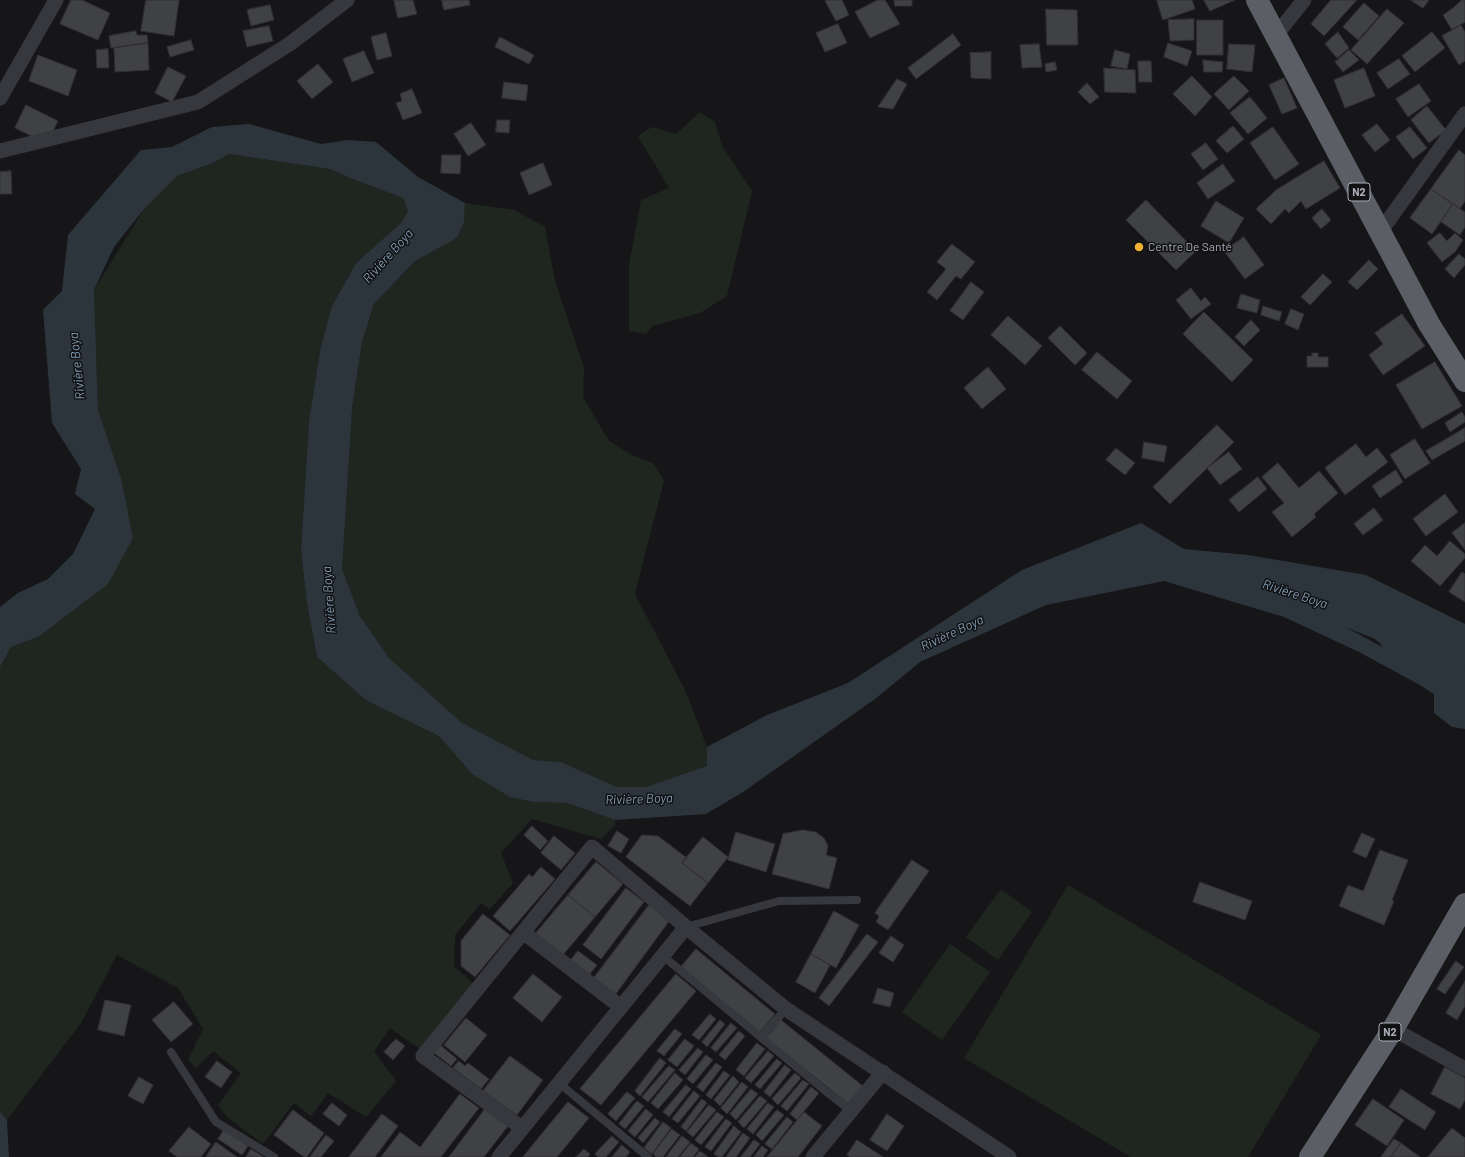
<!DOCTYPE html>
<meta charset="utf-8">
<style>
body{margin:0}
canvas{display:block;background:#161618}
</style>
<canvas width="1465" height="1157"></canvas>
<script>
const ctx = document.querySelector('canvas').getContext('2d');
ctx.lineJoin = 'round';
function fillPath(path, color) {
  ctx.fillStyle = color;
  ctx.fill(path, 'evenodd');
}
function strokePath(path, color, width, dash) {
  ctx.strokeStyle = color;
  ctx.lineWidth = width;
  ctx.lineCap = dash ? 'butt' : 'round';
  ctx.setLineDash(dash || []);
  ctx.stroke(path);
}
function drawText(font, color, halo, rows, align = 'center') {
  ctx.font = font + ' Barlow,sans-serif';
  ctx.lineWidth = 3;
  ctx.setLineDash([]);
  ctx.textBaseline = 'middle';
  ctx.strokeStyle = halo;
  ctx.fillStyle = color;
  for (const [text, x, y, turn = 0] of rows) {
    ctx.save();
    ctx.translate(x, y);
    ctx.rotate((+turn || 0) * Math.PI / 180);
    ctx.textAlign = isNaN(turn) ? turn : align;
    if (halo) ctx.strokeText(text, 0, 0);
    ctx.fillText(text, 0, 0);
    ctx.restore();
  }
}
const green = new Path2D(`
 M700 112 715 122 722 146 752 191 727 296 700 313 652 326 646 334 629 331V264L641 200 669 188 638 136 652 127 676 134Z
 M229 154 330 169 350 178 403 198 408 211 402 222 356 263 331 308 320 351 309 421 301 551 307 603 317 657 367 701 439 736 472 774 534 802 567 803 615 820V825L601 839 532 819 501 853 513 883 490 909 481 903 455 935 454 966 474 984 420 1049 390 1028 374 1051 396 1081 366 1117 328 1093 311 1116 294 1103 263 1144 227 1117 218 1105 241 1073 213 1051 196 1068 188 1059 203 1029 178 988 117 955 81 1023 7 1120 0 1112V667L11 647 38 637 121 478 98 410 94 290 144 209 177 176 213 163Z
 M465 203 514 210 545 227 555 281 584 368 583 397 609 441 632 455 653 463 664 480 635 594 685 690 707 747 708 766 646 787H617L561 762 533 760 462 724 389 658 360 616 342 570 352 409 362 342 374 304 415 261 457 238 464 222Z
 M1068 885 1321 1035 1248 1157H1131L964 1058Z
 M1001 889 1032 912 998 960 966 937Z
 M950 944 990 972 942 1040 902 1012Z`);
const water = new Path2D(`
 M249 124 321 144 348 140 376 142 418 177 465 203 464 222 457 238 415 261 374 304 362 342 352 409 342 569 360 616 389 658 462 723 533 760 561 762 617 787H646L707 766V747L767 715 848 683 1022 570 1141 523 1184 549 1248 555 1366 575 1465 624V729L1452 727 1434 713V694L1418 684 1359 652 1284 617 1164 581 1046 605 920 662 875 699 743 792 706 814 615 820 567 803 534 802 510 797 472 774 439 736 367 701 317 657 307 603 301 551 309 421 320 351 331 308 356 263 402 222 408 211 403 198 350 178 330 169 229 154 213 163 177 176 144 209 114 247 94 290 98 410 121 478 133 538 108 584 38 637 11 647 0 667V607L18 593 48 579 73 554 95 509 75 494 81 469 52 423 43 310 62 291 68 235 141 150 172 147 212 127ZM1296 592 1354 602 1366 614 1382 647 1296 600 1293 595Z
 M0 1112 7 1120 9 1157H0Z`);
const river = new Path2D(`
 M1257 581 1278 585 1381 625 1465 686`);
const building = new Path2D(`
 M71 0H82L110 13 98 40 60 24Z
 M146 0H179L174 36 141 31Z
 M394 0H413L417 14 398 18Z
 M442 0H469L470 5 444 10Z
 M827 0H842L849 15 836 21 825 1Z
 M878 0H885L900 24 870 38 855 12Z
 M894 0H912V6H895Z
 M1157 0H1192L1195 9 1163 20Z
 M1204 0H1235L1210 11Z
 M1331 0H1357L1324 36 1311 24Z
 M1411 0H1429L1423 8Z
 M1462 0H1465V22L1452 30 1443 15 1453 8Z
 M1364 3 1379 16 1358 40 1343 27Z
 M270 5 274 20 251 26 247 10Z
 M1046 9 1077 10 1078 45H1047Z
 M1387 9 1404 23 1367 64 1351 50Z
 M1194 19V40L1170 41 1168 20Z
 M1197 20H1223V55H1197Z
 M838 24 847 43 825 52 816 33Z
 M1461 25 1465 32V61L1459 65 1442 36Z
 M269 26 273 41 247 47 243 31Z
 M136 31 137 35H147L148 43 111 48 109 36Z
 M1338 32 1349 48 1337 58 1325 44Z
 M1432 32 1445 48 1415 72 1402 56Z
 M386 33 392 56 377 60 371 37Z
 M953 34 961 45 916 79 908 68Z
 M500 37 534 55 529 64 495 47Z
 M191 40 194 50 170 57 167 47Z
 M148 43 149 70 115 72 114 48Z
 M1168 43 1192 51 1187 66 1164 57Z
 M1039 44 1042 67 1022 68 1020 45Z
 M1229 44 1255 45 1252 72 1227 69Z
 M108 49 109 68H97L96 50Z
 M1115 50 1130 54 1127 69 1111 66Z
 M1349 50 1359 60 1343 72 1335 62Z
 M364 51 374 73 352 82 343 59Z
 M991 52V79L971 78 970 53Z
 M38 55 77 70 68 96 29 81Z
 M1399 59 1410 74 1388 89 1377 73Z
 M1203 60 1223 62 1222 72H1204Z
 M1138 61H1151L1152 82H1139Z
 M1055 62 1057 70 1046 72 1045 64Z
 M318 64 333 82 312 99 297 81Z
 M168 67 186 76 172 102 155 93Z
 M1104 68 1135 70 1136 93 1105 92Z
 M1364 68 1375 96 1345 108 1334 80Z
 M1192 76 1212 97 1195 116 1173 94Z
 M1234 76 1249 91 1229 110 1214 94Z
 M1284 78 1297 108 1282 114 1269 85Z
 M897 79 907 84 893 109 878 107Z
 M504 82 528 85 526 101 502 98Z
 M1087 83 1099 97 1090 104 1078 92Z
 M1419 84 1431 101 1408 117 1396 99Z
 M412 89 422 113 403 120 396 103 402 101 400 94Z
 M1250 97 1267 118 1248 134 1230 113Z
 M26 105 58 121 47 144 15 128Z
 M1427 106 1446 130 1429 143 1411 120Z
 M497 120H510L509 133 496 132Z
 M471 123 486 145 468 156 454 134Z
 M1377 124 1390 140 1375 152 1362 135Z
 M1233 126 1244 139 1227 153 1216 141Z
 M1273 127 1299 164 1275 180 1250 143Z
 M1410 127 1427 148 1413 159 1396 137Z
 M1206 143 1218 159 1203 170 1191 154Z
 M1459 150 1465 155V201L1460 209 1431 189Z
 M442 155H461L460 174 441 173Z
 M1324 161 1340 188 1306 209 1301 201 1289 213 1285 209 1271 224 1256 209 1276 190Z
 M543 163 552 185 529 195 520 173Z
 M1223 164 1235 181 1208 199 1197 183Z
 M11 171 12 194H0V172Z
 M1431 189 1453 204 1432 234 1410 218Z
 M1146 200 1196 251 1176 270 1126 220Z
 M1216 201 1244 218 1229 243 1201 226Z
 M1453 204 1465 212V227L1460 235 1441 222Z
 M1322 209 1331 220 1321 229 1312 218Z
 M1440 233 1447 241 1455 233 1463 240 1455 252 1442 262 1427 243Z
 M1244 237 1264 265 1245 279 1224 251Z
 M952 244 975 262 961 279 956 276 937 300 927 292 946 269 937 262Z
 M1459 254 1465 259V265L1454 278 1445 269Z
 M1369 260 1378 269 1357 290 1348 282Z
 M1323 274 1332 282 1310 305 1301 297Z
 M971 282 984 292 963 320 950 311Z
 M1191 288 1201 301 1205 297 1211 304 1191 319 1176 300Z
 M1241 294 1260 300 1257 313 1237 308Z
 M1263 306 1282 312 1279 321 1261 315Z
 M1291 309 1304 314 1298 330 1285 324Z
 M1204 312 1253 360 1232 382 1183 334Z
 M1402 314 1425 346 1383 375 1369 355 1383 344 1375 333Z
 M1008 316 1042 346 1025 365 991 335Z
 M1251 320 1260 330 1244 346 1235 337Z
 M1060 326 1087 353 1075 365 1048 338Z
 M1097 352 1132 381 1117 399 1082 370Z
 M1312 353H1318V357H1328V367H1307V356H1312Z
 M1435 362 1462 406 1422 429 1396 385Z
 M988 367 1006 389 982 409 964 388Z
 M1462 412 1465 417V422L1450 432 1445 423Z
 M1217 425 1234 442 1170 504 1153 487Z
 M1465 428V441L1432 460 1426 451Z
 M1415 439 1430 463 1405 479 1390 455Z
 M1144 442 1167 446 1164 462 1142 458Z
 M1356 444 1366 457 1377 448 1388 462 1345 495 1325 468Z
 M1116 448 1135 463 1125 475 1106 460Z
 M1229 452 1242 469 1220 485 1207 468Z
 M1278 463 1299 488 1319 471 1338 493 1314 514 1316 517 1292 537 1272 512 1284 503 1262 477Z
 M1396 470 1403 482 1380 498 1372 486Z
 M1258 477 1267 489 1239 512 1229 500Z
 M1445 494 1458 512 1426 536 1413 519Z
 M1374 508 1383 520 1363 535 1354 524Z
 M1465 523V550L1452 533Z
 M1450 541 1465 554V558L1440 586 1411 561 1425 545 1437 556Z
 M1462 572 1465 574V602L1449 592Z
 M532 826 548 841 540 850 524 835Z
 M803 830 816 832 824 838 828 846 826 855 837 858 829 889 772 874 783 834Z
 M617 831 629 839 621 853 608 846Z
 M736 832 775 844 766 872 728 860Z
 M1362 833 1375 839 1366 858 1353 852Z
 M642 835 658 836 687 858 682 863 708 883 690 906 626 857Z
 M554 836 575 853 561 870 541 853Z
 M703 837 728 857 708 883 682 863Z
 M1380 850 1408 860 1392 900 1394 901 1384 925 1339 906 1348 885 1363 891Z
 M912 860 929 871 888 930 876 922 879 916 875 913Z
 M596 862 623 884 595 917 568 895Z
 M541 867 555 879 510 931 493 916 529 874 532 877Z
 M1200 882 1252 901 1245 920 1193 902Z
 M626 888 644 902 601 959 583 945Z
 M568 895 595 917 562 956 536 933Z
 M649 905 670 920 615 995 593 979Z
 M834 911 859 925 836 968 811 954Z
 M483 914 510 935 475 977 461 966V941Z
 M867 934 878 942 829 1006 819 998Z
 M891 936 904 945 893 962 879 953Z
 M696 949 775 1014 760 1032 681 967Z
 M578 951 597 965 589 975 570 961Z
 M811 954 830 965 815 993 796 982Z
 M1456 961 1464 967 1445 994 1437 989Z
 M533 974 562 997 542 1022 513 998Z
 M676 974 696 991 601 1105 580 1089Z
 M1465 981V1006L1457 1020 1446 1013Z
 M878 988 894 993 890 1007 873 1003Z
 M105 1000 131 1005 124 1036 98 1030Z
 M174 1002 193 1024 171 1042 152 1020Z
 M710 1014 716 1019 699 1040 692 1035Z
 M466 1018 487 1035 465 1062 444 1045Z
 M720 1020 725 1024 707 1047 702 1042Z
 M781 1020 864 1087 850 1105 766 1038Z
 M731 1023 737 1028 716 1052 711 1048Z
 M675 1029 682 1034 664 1056 657 1051Z
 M739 1031 745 1036 725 1060 719 1055Z
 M396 1039 405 1046 393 1060 384 1052Z
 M685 1039 694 1046 677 1067 668 1060Z
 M757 1043 765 1049 744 1076 736 1070Z
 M439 1044 457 1059 451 1066 433 1052Z
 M698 1048 703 1052 685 1075 679 1070Z
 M768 1051 774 1056 751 1083 745 1078Z
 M706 1055 713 1060 693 1084 687 1079Z
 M510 1056 543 1080 517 1115 483 1091Z
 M660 1058 666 1063 640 1096 635 1091Z
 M777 1059 782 1063 760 1089 755 1085Z
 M217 1061 232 1072 221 1088 205 1077Z
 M459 1061 465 1066 468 1063 489 1079 481 1089 453 1068Z
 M716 1063 722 1067 703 1092 697 1087Z
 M785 1065 791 1070 770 1097 764 1092Z
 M669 1066 675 1070 648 1102 642 1097Z
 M1445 1067 1465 1078V1100L1460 1109 1431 1094Z
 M724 1071 730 1075 711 1099 706 1095Z
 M675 1073 683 1080 658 1109 651 1103Z
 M795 1073 801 1078 778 1105 772 1099Z
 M733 1076 739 1082 720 1106 714 1100Z
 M139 1077 153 1085 143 1104 128 1096Z
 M803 1080 809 1084 787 1111 781 1106Z
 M742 1082 748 1087 727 1114 721 1108Z
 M686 1085 691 1089 669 1117 663 1112Z
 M811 1087 819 1093 797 1120 790 1114Z
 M751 1089 758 1094 736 1120 730 1114Z
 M1401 1089 1436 1112 1425 1130 1389 1107Z
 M694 1091 700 1096 678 1123 672 1119Z
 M627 1092 635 1098 616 1121 608 1114Z
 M460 1094 479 1108 441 1157H381L400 1132 420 1147Z
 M760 1096 767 1101 744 1128 738 1122Z
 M702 1099 707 1103 686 1131 681 1127Z
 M1373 1099 1404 1120 1387 1146 1355 1125Z
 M637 1101 644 1106 625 1129 619 1124Z
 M568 1102 589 1118 557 1157H523Z
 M332 1103 347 1115 339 1126 323 1114Z
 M768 1103 774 1107 753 1134 747 1129Z
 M709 1105 716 1110 693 1137 687 1132Z
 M485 1109 508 1126 484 1157H449Z
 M646 1109 653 1115 635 1137 628 1131Z
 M293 1110 324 1133 307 1157H304L274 1135Z
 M777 1110 784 1115 762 1141 756 1135Z
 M717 1112 724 1117 701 1145 695 1140Z
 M804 1112 822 1126 798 1157H767Z
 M382 1114 398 1126 375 1157H349Z
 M887 1114 904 1126 887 1151 870 1140Z
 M787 1117 793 1122 772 1149 765 1144Z
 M655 1118 660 1122 643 1143 638 1138Z
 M726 1119 732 1123 711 1151 705 1147Z
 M663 1122 671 1128 652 1154 644 1148Z
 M734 1126 741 1132 722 1157H718L714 1154Z
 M189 1127 211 1144 201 1157H177L169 1151Z
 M1452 1128 1465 1138V1157H1428Z
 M672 1129 680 1135 663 1157H656L653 1154Z
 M224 1130 248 1146 242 1155 218 1139Z
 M743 1133 750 1138 736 1157H726Z
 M326 1135 334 1141 321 1157H310Z
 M612 1136 619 1142 606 1157H598L595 1154Z
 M682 1136 690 1142 678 1157H666Z
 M1394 1139 1401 1143 1391 1157H1381Z
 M754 1140 760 1144 750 1157H741Z
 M857 1140 883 1157H850L847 1155Z
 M216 1142 237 1157H206Z
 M691 1143 699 1149 693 1157H680Z
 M1401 1143 1420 1157H1391Z
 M622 1145 630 1152 626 1157H612Z
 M762 1146 768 1150 763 1157H754Z
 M251 1149 264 1157H246Z
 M584 1149 590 1154 588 1157H576Z
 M700 1151 708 1157H695Z`);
const service = new Path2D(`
 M686 927 779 901 857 900
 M663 956 823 1089 851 1111
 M761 1037 786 1009
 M171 1052 216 1122 274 1157
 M559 1083 648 1157`);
const minor = new Path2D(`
 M1276 35 1304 0
 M0 98 56 0
 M0 151 198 102 291 43 347 0
 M1380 232 1465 114
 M523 932 621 1007
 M1393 1029 1465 1069
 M522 1128 423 1056 592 847 686 927 786 1009 1009 1157
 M499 1157 686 927
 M813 1157 883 1072`);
const trunk = new Path2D(`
 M1257 0 1429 324 1465 381
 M1310 1157 1393 1029 1465 904`);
const markers = [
 [1139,247,5,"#f2b134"]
];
const shields = [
 [1359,192,22],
 [1390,1032,22]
];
const shieldNames = [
 ["N2",1359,192],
 ["N2",1390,1032]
];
const poiNames = [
 ["Centre De Santé",1148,247]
];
const waterNames = [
 ["Rivière Boya",388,256,-48],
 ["Rivière Boya",77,366,-96],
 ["Rivière Boya",1295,594,18],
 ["Rivière Boya",329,600,-94],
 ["Rivière Boya",952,633,-25],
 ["Rivière Boya",639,799,-2]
];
fillPath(green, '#1e261f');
fillPath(water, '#2c353c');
strokePath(river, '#2c353c', 30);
fillPath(building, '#404145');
strokePath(building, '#303034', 1);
strokePath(service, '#37383d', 8);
strokePath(minor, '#37383d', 15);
strokePath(trunk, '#5b5e65', 22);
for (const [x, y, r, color] of markers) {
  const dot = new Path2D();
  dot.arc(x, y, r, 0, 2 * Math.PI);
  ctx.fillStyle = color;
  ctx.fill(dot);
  strokePath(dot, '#111113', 1.5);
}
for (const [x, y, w] of shields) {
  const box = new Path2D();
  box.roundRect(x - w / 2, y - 9, w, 18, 3);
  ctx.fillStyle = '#111113';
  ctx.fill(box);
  strokePath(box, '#a8adb8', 1);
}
drawText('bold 11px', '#a8adb8', null, shieldNames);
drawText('12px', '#a8adb8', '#111113', poiNames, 'left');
drawText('italic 13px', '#7f9bb3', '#111113', waterNames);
</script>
